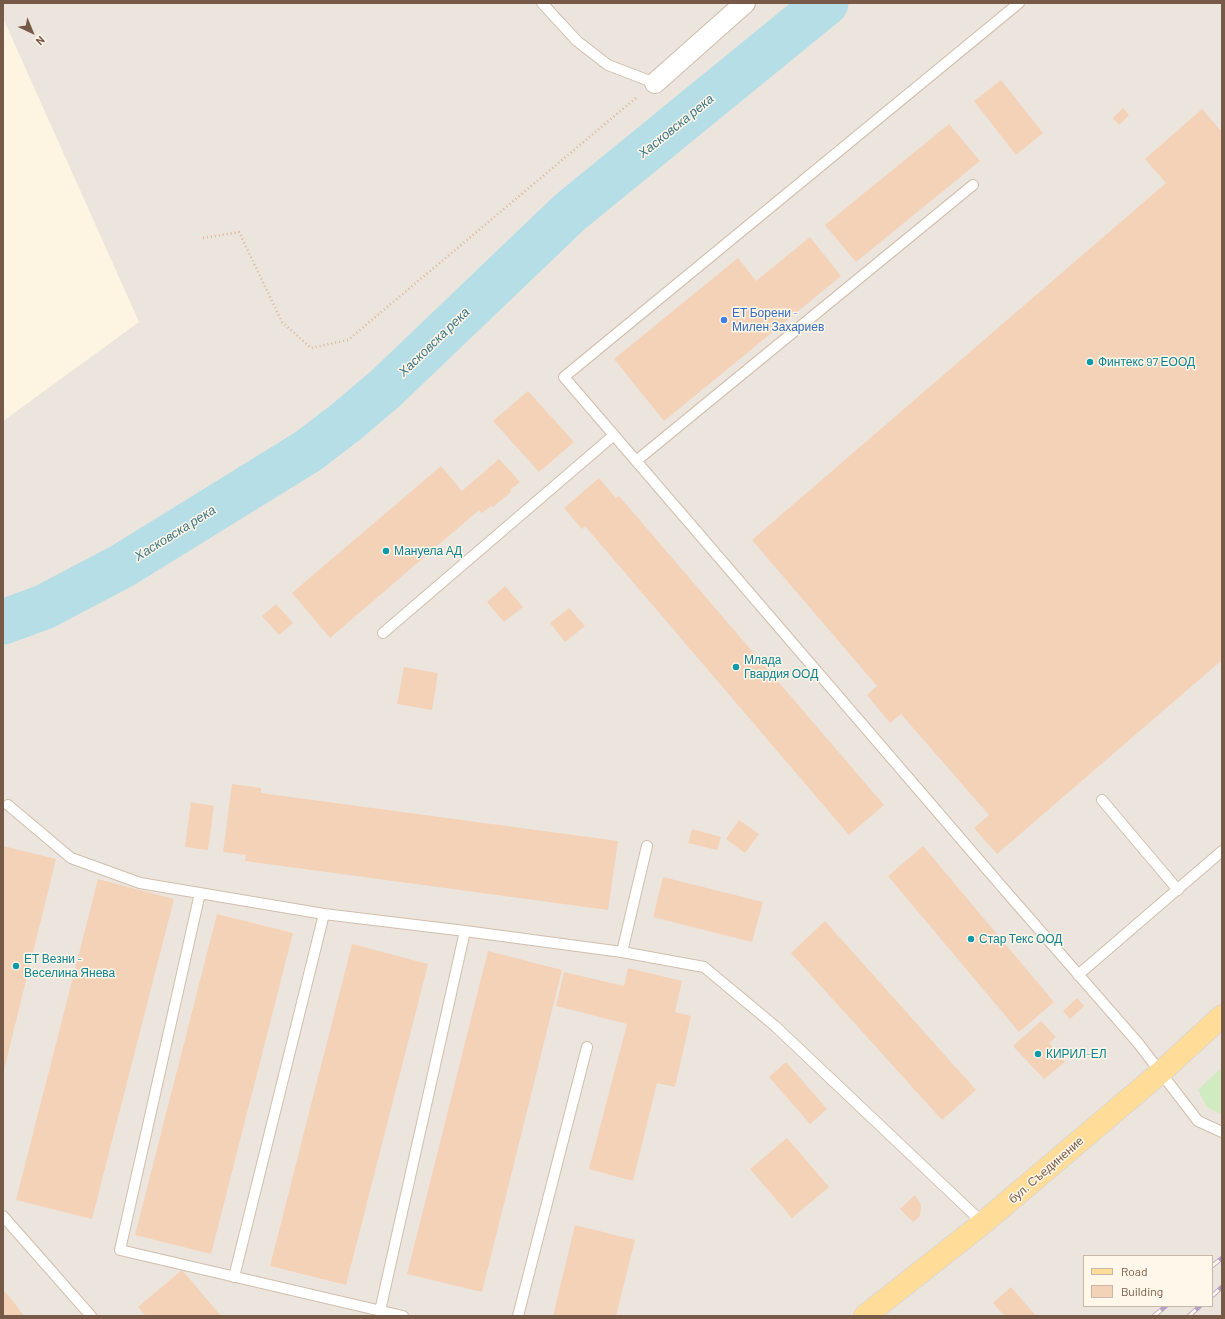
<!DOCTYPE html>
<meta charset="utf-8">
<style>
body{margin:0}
#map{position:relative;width:1225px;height:1319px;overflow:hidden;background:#fdf4e2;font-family:Barlow,sans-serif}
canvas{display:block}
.frame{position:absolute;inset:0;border:4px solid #765a47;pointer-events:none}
.legend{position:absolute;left:1083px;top:1255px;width:130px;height:52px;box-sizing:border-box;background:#fff7e9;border:1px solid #c8b8a8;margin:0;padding:5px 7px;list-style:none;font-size:12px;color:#765a47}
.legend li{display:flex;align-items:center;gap:8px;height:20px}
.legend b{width:20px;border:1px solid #c8b8a8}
.north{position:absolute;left:12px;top:12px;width:40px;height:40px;-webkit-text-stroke:3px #fff7e9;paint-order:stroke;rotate:136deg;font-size:11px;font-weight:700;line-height:16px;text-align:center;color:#765a47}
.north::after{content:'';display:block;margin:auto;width:14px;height:18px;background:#765a47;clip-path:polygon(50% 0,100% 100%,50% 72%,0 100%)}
</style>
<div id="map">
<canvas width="1225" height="1319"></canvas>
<div class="frame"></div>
<ul class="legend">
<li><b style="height:5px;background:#ffdc97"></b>Road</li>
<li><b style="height:11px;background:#f4d2b8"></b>Building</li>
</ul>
<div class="north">N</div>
</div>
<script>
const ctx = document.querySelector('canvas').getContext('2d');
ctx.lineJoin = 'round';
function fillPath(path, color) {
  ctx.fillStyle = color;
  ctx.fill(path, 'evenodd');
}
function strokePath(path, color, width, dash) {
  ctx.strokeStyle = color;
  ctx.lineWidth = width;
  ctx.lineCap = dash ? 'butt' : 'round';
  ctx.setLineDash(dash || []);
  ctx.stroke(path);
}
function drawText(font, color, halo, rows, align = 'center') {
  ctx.font = font + ' Barlow,sans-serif';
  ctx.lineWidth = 3;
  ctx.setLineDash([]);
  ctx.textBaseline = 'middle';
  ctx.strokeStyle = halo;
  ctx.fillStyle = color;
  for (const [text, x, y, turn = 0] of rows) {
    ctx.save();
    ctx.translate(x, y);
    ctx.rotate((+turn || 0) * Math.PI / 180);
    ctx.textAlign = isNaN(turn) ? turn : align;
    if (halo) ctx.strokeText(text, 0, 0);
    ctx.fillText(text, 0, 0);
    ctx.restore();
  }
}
const industrial = new Path2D(`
 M3 3H1222V1316H3V421L139 322 3 18ZM1084 1256H1212V1306H1084Z`);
const green = new Path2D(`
 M1222 1067V1115L1207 1107 1198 1090Z`);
const river = new Path2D(`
 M3 622 44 607 122 566 308 451 346 422 386 388 570 212 826 3`);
const building = new Path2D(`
 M1001 80 1043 133 1016 155 974 101Z
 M1123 108 1129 115 1119 125 1113 118Z
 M1202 109 1222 132V660L997 854 974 828 989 815 901 714 890 723 867 695 877 686 752 540 1166 183 1145 159Z
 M949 124 980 161 856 262 825 225Z
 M810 237 841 276 664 421 614 359 738 258 756 281Z
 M528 391 574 442 539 472 493 421Z
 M499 459 520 482 510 490 511 492 493 507 491 506 482 513 479 510 330 638 292 593 441 466 462 491Z
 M599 478 616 498 619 496 884 805 849 835 585 526 582 529 564 508Z
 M505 586 523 607 504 622 487 602Z
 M276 604 293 623 279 635 262 616Z
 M569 608 585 626 565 642 550 623Z
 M404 667 438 673 432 710 397 704Z
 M232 784 261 788V793L618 841 608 910 245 861 246 855 223 852Z
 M191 802 214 806 208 850 185 847Z
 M739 820 759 834 745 853 726 839Z
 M692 829 721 837 717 850 688 843Z
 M3 846 56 859 4 1070H3Z
 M923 846 1054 1002 1019 1032 888 876Z
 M663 877 763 902 752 942 653 917Z
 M98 879 174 899 92 1219 16 1200Z
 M217 914 293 933 211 1254 135 1235Z
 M825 921 976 1090 942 1120 791 953Z
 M352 944 428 964 346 1285 270 1266Z
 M488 951 562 970 482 1292 407 1274Z
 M628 968 682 981 675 1012 691 1016 675 1087 657 1083 633 1181 589 1169 627 1024 556 1006 564 972 624 986Z
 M1077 998 1084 1006 1070 1019 1063 1011Z
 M1041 1021 1056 1037 1049 1043 1065 1062 1044 1079 1013 1046Z
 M786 1062 827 1109 810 1124 769 1077Z
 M787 1138 829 1187 792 1218 750 1169Z
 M915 1195 921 1205 920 1216 913 1222 900 1209Z
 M575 1225 635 1240 616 1316H553Z
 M182 1270 221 1316H146L138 1307Z
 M1011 1287 1036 1316H1005L993 1303Z
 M3 1290 12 1300 24 1316H3Z`);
const path = new Path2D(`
 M203 238 239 232 282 322 311 348 348 340 637 97`);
const lane = new Path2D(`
 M542 3 577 41 608 65 655 83
 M1019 3 564 377 1003 888 1138 1043 1198 1121 1222 1132
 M636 461 973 185
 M383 633 614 435
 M1102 800 1178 890
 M8 805 71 858 140 883 324 914 465 931 622 952 704 967 775 1026 983 1223
 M200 893 120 1250 403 1316
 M622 952 647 846
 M1078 975 1222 851
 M3 1216 91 1316
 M234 1277 324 914
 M380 1311 465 931
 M518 1316 587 1047`);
const street = new Path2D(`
 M655 83 745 3`);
const primary = new Path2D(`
 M865 1316 983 1223 1161 1072 1222 1016`);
const rail = new Path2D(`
 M1212 1266 1222 1258
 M1212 1296 1222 1287
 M1154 1316 1166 1306
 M1189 1316 1200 1306`);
const markers = [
 [724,320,4,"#3f7fe0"],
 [1090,362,4,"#0f9aa8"],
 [386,551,4,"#0f9aa8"],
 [736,667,4,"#0f9aa8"],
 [971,939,4,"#0f9aa8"],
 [16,966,4,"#0f9aa8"],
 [1038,1054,4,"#0f9aa8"]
];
const shopNames = [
 ["ЕТ Борени -",732,313],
 ["Милен Захариев",732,327]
];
const cultureNames = [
 ["Финтекс 97 ЕООД",1098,362],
 ["Мануела АД",394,551],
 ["Млада",744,660],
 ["Гвардия ООД",744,674],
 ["Стар Текс ООД",979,939],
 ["ЕТ Везни -",24,959],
 ["Веселина Янева",24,973],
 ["КИРИЛ-ЕЛ",1046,1054]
];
const streetNames = [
 ["бул. Съединение",1046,1170,-41]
];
const waterNames = [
 ["Хасковска река",676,126,-39],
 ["Хасковска река",434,342,-44],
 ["Хасковска река",175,533,-32]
];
fillPath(industrial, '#ece5dd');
fillPath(green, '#d0ebc0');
strokePath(river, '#b6dee7', 45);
fillPath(building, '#f4d2b8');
strokePath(lane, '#d1beab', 12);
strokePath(street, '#d1beab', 22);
strokePath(primary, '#ded7d3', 24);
strokePath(path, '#d9b69b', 2.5, [1, 3]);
strokePath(lane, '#fff', 10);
strokePath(street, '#fff', 20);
strokePath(primary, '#ffdc97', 22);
strokePath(rail, '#b6a0c7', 4.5);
strokePath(rail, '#fff7e9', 3, [9]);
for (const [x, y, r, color] of markers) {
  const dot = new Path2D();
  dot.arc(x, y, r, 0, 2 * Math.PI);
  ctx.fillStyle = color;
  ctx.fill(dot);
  strokePath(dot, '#fff7e9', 1.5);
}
drawText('12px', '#366cbe', '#fff7e9', shopNames, 'left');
drawText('12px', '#0d838f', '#fff7e9', cultureNames, 'left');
drawText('12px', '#765a47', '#fff7e9', streetNames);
drawText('italic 13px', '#3d7583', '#fff7e9', waterNames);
</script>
